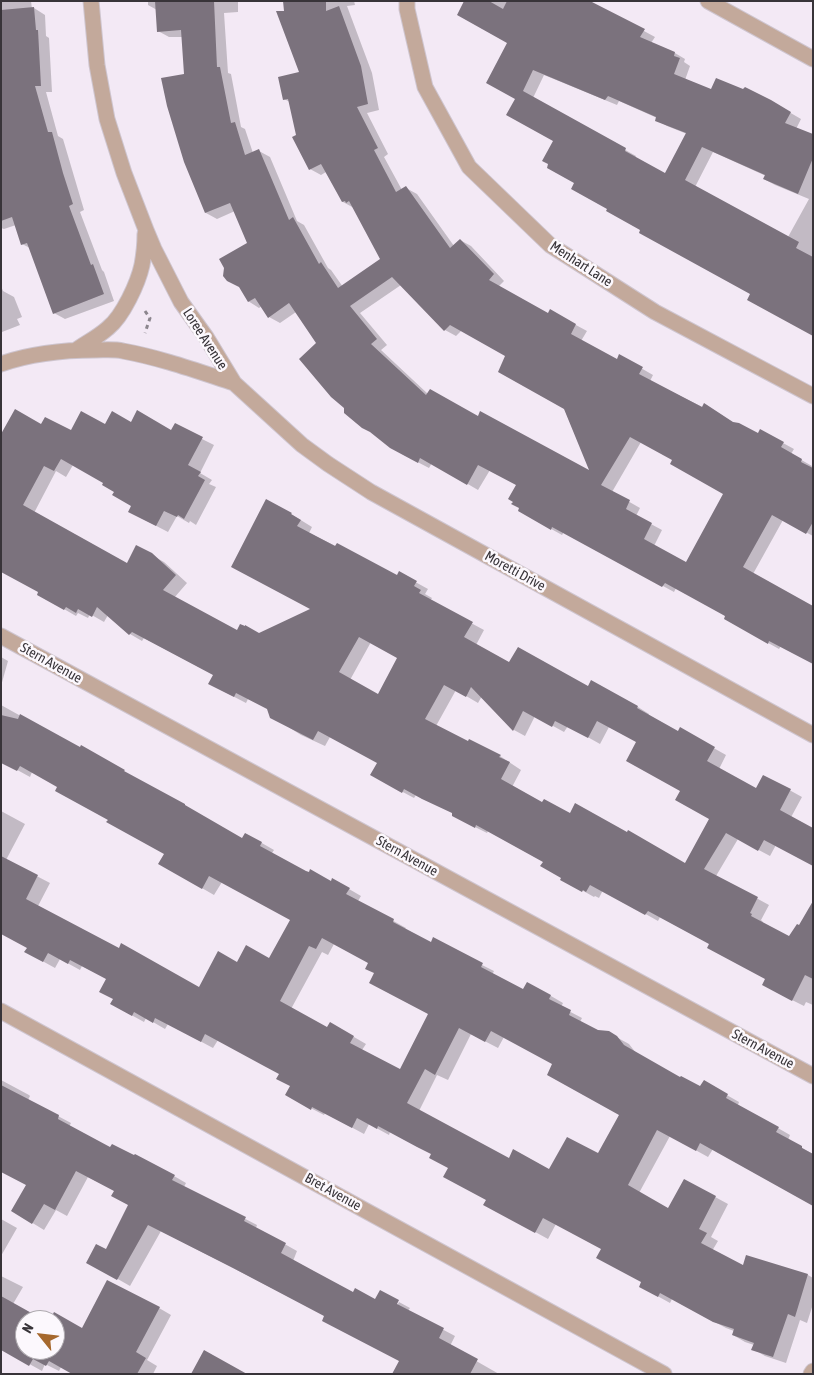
<!DOCTYPE html>
<style>
body{margin:0}
#map{position:relative;width:814px;height:1375px;overflow:hidden;background:#f3e9f5;font-family:"Asap Condensed",sans-serif}
canvas{display:block}
.frame{position:absolute;inset:0;border:2px solid #383439;pointer-events:none}
.north{position:absolute;left:15px;top:1310px;width:50px;height:50px;box-sizing:border-box;background:#fcf8fd;border:1px solid #aeaaaf;border-radius:50%;rotate:299deg;font-size:14px;font-weight:700;line-height:20px;text-align:center;color:#383439}
.north::after{content:'';display:block;margin:auto;width:18px;height:22px;background:#a6682d;clip-path:polygon(50% 0,100% 100%,50% 72%,0 100%)}
</style>
<div id="map">
<canvas width="814" height="1375"></canvas>
<div class="frame"></div>
<div class="north">N</div>
</div>
<script>
const ctx = document.querySelector('canvas').getContext('2d');
ctx.lineJoin = 'round';
function fillPath(path, color) {
  ctx.fillStyle = color;
  ctx.fill(path, 'evenodd');
}
function strokePath(path, color, width, dash) {
  ctx.strokeStyle = color;
  ctx.lineWidth = width;
  ctx.lineCap = dash ? 'butt' : 'round';
  ctx.setLineDash(dash || []);
  ctx.stroke(path);
}
function drawText(font, color, halo, rows, align = 'center') {
  ctx.font = font + ' "Asap Condensed",sans-serif';
  ctx.lineWidth = 5;
  ctx.setLineDash([]);
  ctx.textBaseline = 'middle';
  ctx.strokeStyle = halo;
  ctx.fillStyle = color;
  for (const [text, x, y, turn = 0] of rows) {
    ctx.save();
    ctx.translate(x, y);
    ctx.rotate((+turn || 0) * Math.PI / 180);
    ctx.textAlign = isNaN(turn) ? turn : align;
    if (halo) ctx.strokeText(text, 0, 0);
    ctx.fillText(text, 0, 0);
    ctx.restore();
  }
}
const shadow = new Path2D(`
 M1 1H31L32 9 34 8 45 15 46 36 49 38 52 92H46L58 136 63 139 84 210 80 212 102 270 104 272 114 301 65 319 54 313 30 248 22 244 16 225 4 229 1 228Z
 M148 1H238V12L224 13 228 73 231 74 241 127 245 129 253 153 259 151 270 157 297 221 304 225 328 268 331 270 343 287 382 260 354 208 343 202 326 172 321 175 310 169 298 136 290 102 284 99 301 73 285 12 284 1H354L355 5 347 6 372 73 379 110 367 113 388 154 384 157 402 190 406 188 417 194 454 246 460 240 471 246 504 281 498 287 548 314 550 311 587 331 581 341 618 360 620 356 653 375 650 381 759 435 761 431 794 449 791 454 812 466 811 469 813 470V536L783 520 753 574 781 646 779 649 725 619 726 616 676 588 674 592 564 532 562 535 519 511 518 485 490 470 478 490 432 463 429 468 402 454 345 408 318 344 296 312 280 323 269 317 262 306 259 308 248 301 249 244 235 211 217 219 206 213 185 162V75L183 37H169L158 31 157 10 148 5ZM401 285 445 330 456 336 462 330 507 356 564 408 591 473 428 394 381 350 387 345 360 313ZM641 442 674 460 725 494 687 563 654 546 662 530 636 516 640 508 612 492Z
 M465 1H589L655 37 651 43 675 53 685 59 684 62 690 66 685 80 712 90 770 101 801 119 796 129 813 136V335L751 294 642 229 608 208 576 183 555 141 516 99 509 42ZM544 75 617 105 619 101 657 118 656 120 667 126 687 134 666 175 635 158 636 156 533 98ZM713 152 766 176 764 179 775 185 809 199 788 237 695 187Z
 M1 286 3 291 14 297 22 317 17 319 20 325 2 332H1Z
 M131 423 202 439 214 445 200 473 212 480 209 484 216 487 196 525 190 521 189 523 177 516 168 532 141 518 132 506 105 483 73 465 66 477 56 471 34 513 127 564 151 555 164 562 187 583 174 598 238 632 259 634 312 609 244 573 291 514 312 527 309 533 397 576 399 573 428 589 425 594 432 598 430 601 484 630 476 645 509 663 588 688 638 707 649 714 648 716 678 733 680 729 726 755 719 769 757 790 764 776 802 797 770 856 738 839 716 876 769 905 761 920 763 922 762 924 789 937 813 935V1005L806 1002 804 1006 776 992 767 979 710 944 660 917 658 921 603 890 599 898 595 896 594 897 562 879 563 877 544 862 488 831 487 833 465 822 453 813 416 795 414 798 384 782 379 763 330 737 325 746 301 735 290 728 269 709 248 699 246 703 221 690 214 675 144 638 142 641 130 634 108 615 104 622 90 614 88 618 78 613 76 616 38 594 40 592 1 571 42 425 71 432 106 426ZM371 642 398 657 379 696 350 680ZM456 690 478 703 482 696 514 730 525 736 535 716 564 732 568 726 600 744 609 727 638 742 682 791 711 819 686 865 571 814 543 804 512 787 521 770 500 756 468 743 436 726Z
 M1 657 8 661 1 686Z
 M1 705 80 749 81 747 243 840 246 834 274 850 272 853 306 872 349 889 361 896 358 901 406 928 404 930 431 944 482 965 494 971 492 975 523 991 527 984 551 996 563 1003 561 1007 582 1018 580 1022 597 1031 609 1033 629 1044 636 1053 681 1079 701 1088 704 1082 739 1102 738 1105 790 1135 788 1140 813 1154V1205L713 1149 708 1157 670 1136 639 1193 669 1209 684 1180 728 1204 711 1237 718 1241 712 1251 744 1267 747 1256 808 1275 813 1278V1304L807 1323 800 1320 786 1363 765 1356 753 1349 754 1345 745 1342 733 1335 734 1331 726 1328 672 1299 670 1303 652 1293 643 1282 603 1249 556 1224 548 1239 497 1211 487 1200 432 1154 390 1132 389 1135 369 1124 364 1134 325 1113 324 1115 299 1102 292 1086 280 1074 218 1040 213 1048 168 1024 165 1029 146 1018 144 1022 124 1011 114 999 108 979 82 966 80 970 60 959 55 968 26 952 28 948 1 933V811L25 824 6 860 50 883 38 906 119 950 199 988 238 963 270 959 292 920 222 882 214 895 160 864 166 854 109 820 59 787 32 772 30 777 1 761ZM334 944 370 963 376 973 430 1014 401 1071 362 1050 366 1044 354 1037 327 1029 291 1009 322 952 328 955ZM471 1034 498 1048 504 1037 554 1064 620 1114 598 1155 550 1171 509 1159 419 1111 437 1075 448 1080Z
 M1 1080 29 1095 30 1096 28 1100 71 1123 69 1127 111 1149 174 1176 186 1183 184 1187 257 1225 256 1228 297 1251 293 1261 354 1293 395 1310 399 1302 410 1308 408 1311 455 1336 450 1346 499 1374H399L400 1361 326 1316 161 1231 130 1286 88 1262 106 1250 130 1205 116 1191 88 1177 67 1216 56 1210 44 1230 13 1211 28 1185 1 1151Z
 M1 1219 17 1228 1 1256Z
 M1 1276 23 1287 13 1304 41 1320H25V1350H55V1320H51L54 1314 82 1329 159 1308 171 1315 147 1360 157 1366 153 1374H74L61 1367 59 1371 45 1364 42 1371 6 1351 1 1345Z`);
const building = new Path2D(`
 M155 1H214L217 67H220L231 123 235 122 245 155 259 149 289 220 293 217 319 264 321 262 338 288 380 259 349 201 346 203 345 201 342 202 321 164 309 170 292 137 296 135 288 99 283 100 278 77 299 72 276 11H284L283 1H326V11L339 6 361 66 368 104 357 107 378 148 374 150 396 192 406 186 450 248 460 239 494 274 489 280 548 313 550 309 576 324 571 334 617 359 619 354 643 367 639 374 702 407 704 403 733 422 739 423 758 433 760 429 784 442 781 447 802 459 801 462 813 468V522L806 534 772 515 743 567 813 606V664L769 641 768 644 724 619 725 616 665 583 662 587 552 527 551 530 518 511 519 508 511 504 513 502 508 499 516 485 478 465 467 485 420 458 418 463 390 448 370 432 362 428 344 413V408L331 397 299 359 316 343 289 303 268 318 255 298 248 302 239 287 227 281 223 276 224 268 219 259 247 243 230 203 205 213 184 162 167 106 161 78 184 74 181 30 157 32ZM392 277 444 331 450 325 505 356 498 372 564 409 589 470 480 411 478 416 430 389 426 395 371 344 377 339 350 306ZM630 437 672 460 670 464 723 494 686 562 644 539 652 523 626 509 630 500 601 485Z
 M464 1H489L503 9 507 1H590L645 29 640 37 675 52 674 56 680 58 674 74 711 89 716 78 743 89 745 87 771 100 791 112 785 123 813 134V158L798 194 763 179 765 175 702 147 685 180 799 242 796 248 813 257V336L747 300 750 294 639 233 640 230 606 211 607 209 571 189 574 183 547 168 548 164 542 161 553 141 506 115 515 99 486 83 507 43 457 15ZM533 70 605 100 608 96 656 117 655 121 686 133 665 173 625 151 626 148 523 91Z
 M34 7 36 30H38L41 86H35L48 132H52L63 173 73 204 69 206 91 265 93 264 104 294 53 314 27 243 21 245 12 217 1 221V10Z
 M15 409 41 424 45 417 71 430 81 411 105 424 112 411 131 422 137 410 171 430 175 423 203 437 188 465 201 472 198 476 205 480 184 519 178 515 177 517 164 511 156 526 128 512 131 506 112 495 114 492 102 485 103 483 61 459 54 471 44 466 23 505 127 563 136 545 152 553 176 575 163 590 237 630 240 624 245 626V625L259 633 310 609 231 567 266 499 292 513 291 514 301 520 297 526 335 546 337 543 397 575 399 571 417 581 414 586 421 590 419 593 473 622 464 637 509 662 518 647 588 686 591 680 638 706 637 708 678 731 680 727 715 747 707 761 756 788 763 775 791 789 780 810 813 828V866L764 840 758 851 726 833 704 869 758 897 750 913 752 914 751 916 789 936 797 924 799 925 813 901V979L805 975 792 1001 762 985 765 979 707 948 709 944 648 911 645 915 590 885 586 892 583 890 582 892 560 880 561 878 540 866 543 862 476 825 475 828 452 816V813L422 799 404 789 402 793 370 775 377 763 318 731 313 740 270 718 267 709 236 693 234 697 208 684 213 675 132 632 129 635 97 607 92 617 78 609 76 613 66 607 64 610 37 595 38 592 1 572V434ZM359 637 397 658 378 694 339 672ZM444 685 466 697 471 687 513 731 523 711 552 727 555 721 588 738 597 721 636 742 626 761 680 791 675 800 709 819 685 863 628 830 627 832 575 803 570 813 544 799 542 802 501 779 510 762 499 757 501 755 469 739 468 741 425 719Z
 M20 714 80 747 81 745 125 770 124 771 185 804V805L242 838 245 833 262 842 260 846 306 871 309 872 310 869 331 881 332 878 350 888 346 894 394 919 393 922 431 942 433 937 483 963 481 967 523 989 527 982 551 995 549 999 571 1010 569 1015 598 1030 609 1031 617 1036 624 1045 680 1077 681 1076 700 1086 704 1080 728 1094 726 1098 779 1127 776 1132 802 1146V1148L813 1154V1206L700 1143 696 1151 657 1130 628 1185 668 1208 684 1179 716 1196 699 1229 707 1233 701 1243 743 1265 746 1255 808 1274 795 1317 788 1314 773 1357 751 1350 754 1343 732 1335 734 1329 713 1322 660 1293 658 1297 639 1287 641 1282 596 1258 601 1249 543 1218 535 1233 483 1205 486 1200 443 1177 448 1168 429 1158 431 1154 417 1147 378 1126 377 1129 357 1118 352 1128 312 1107 311 1110 285 1095 290 1086 276 1079 279 1074 264 1066 205 1034 201 1042 155 1018 153 1023 134 1012 132 1016 110 1004 113 999 99 992 106 979 70 960 68 964 48 953 43 962 24 952 27 948 1 934V856L38 875 26 899 119 948 121 943 199 987 218 951 237 962 246 945 269 958 290 920 209 876 202 889 158 864 164 854 106 822 108 820 55 791 57 787 20 766 17 771 1 763V715L18 719ZM322 938 368 963 365 969 374 973 369 983 428 1014 400 1069 350 1043 354 1036 330 1022 327 1027 280 1001 309 946 316 949ZM459 1028 485 1042 491 1031 552 1064 547 1075 619 1115 598 1153 567 1137 549 1169 513 1149 509 1158 407 1103 425 1069 435 1075Z
 M1 1085 59 1115 58 1119 110 1147 112 1144 134 1155 135 1154 175 1175 172 1180 246 1217 244 1221 286 1243 281 1253 314 1271 353 1292 355 1288 375 1299 380 1290 399 1300 397 1304 444 1328 439 1338 478 1359 470 1374H392L399 1361 322 1321 324 1316 233 1268 148 1225 117 1280 86 1263 96 1244 106 1249 128 1205 111 1196 114 1191 76 1171 55 1210 44 1204 32 1224 11 1211 26 1185 1 1172Z
 M107 1280 160 1307 136 1352 146 1358 137 1374H72L49 1361 46 1366 33 1359 29 1366 1 1350V1296L44 1320H25V1350H55V1320H50L54 1312 82 1328Z
 M204 1350 247 1374H191Z`);
const path = new Path2D(`
 M145 311 150 318 145 333`);
const minor = new Path2D(`
 M91 1 97 65 107 119 124 173 146 230 154 249 181 302 206 337 234 383 302 445 328 464 371 492 813 735
 M407 1V9L425 87 469 167 550 245 655 312 813 396
 M708 1 813 59
 M76 350C86 343 98 337 108 328 123 316 138 283 142 265 144 254 145 244 145 234
 M1 364C32 353 64 350 96 350 105 350 114 349 123 351 161 358 197 371 234 383
 M1 636 813 1076
 M1 1011 664 1374
 M811 1374 813 1371`);
const streetNames = [
 ["Menhart Lane",581,264,33],
 ["Loree Avenue",205,339,57],
 ["Moretti Drive",515,571,29],
 ["Stern Avenue",51,663,29],
 ["Stern Avenue",407,856,29],
 ["Stern Avenue",763,1049,28],
 ["Bret Avenue",333,1192,29]
];
fillPath(shadow, '#0003');
fillPath(building, '#7b727d');
strokePath(minor, '#cec5cf', 17);
strokePath(path, '#8c868e', 3, [4, 4]);
strokePath(minor, '#c3a99b', 15);
drawText('14px', '#383439', '#fcf8fd', streetNames);
</script>
